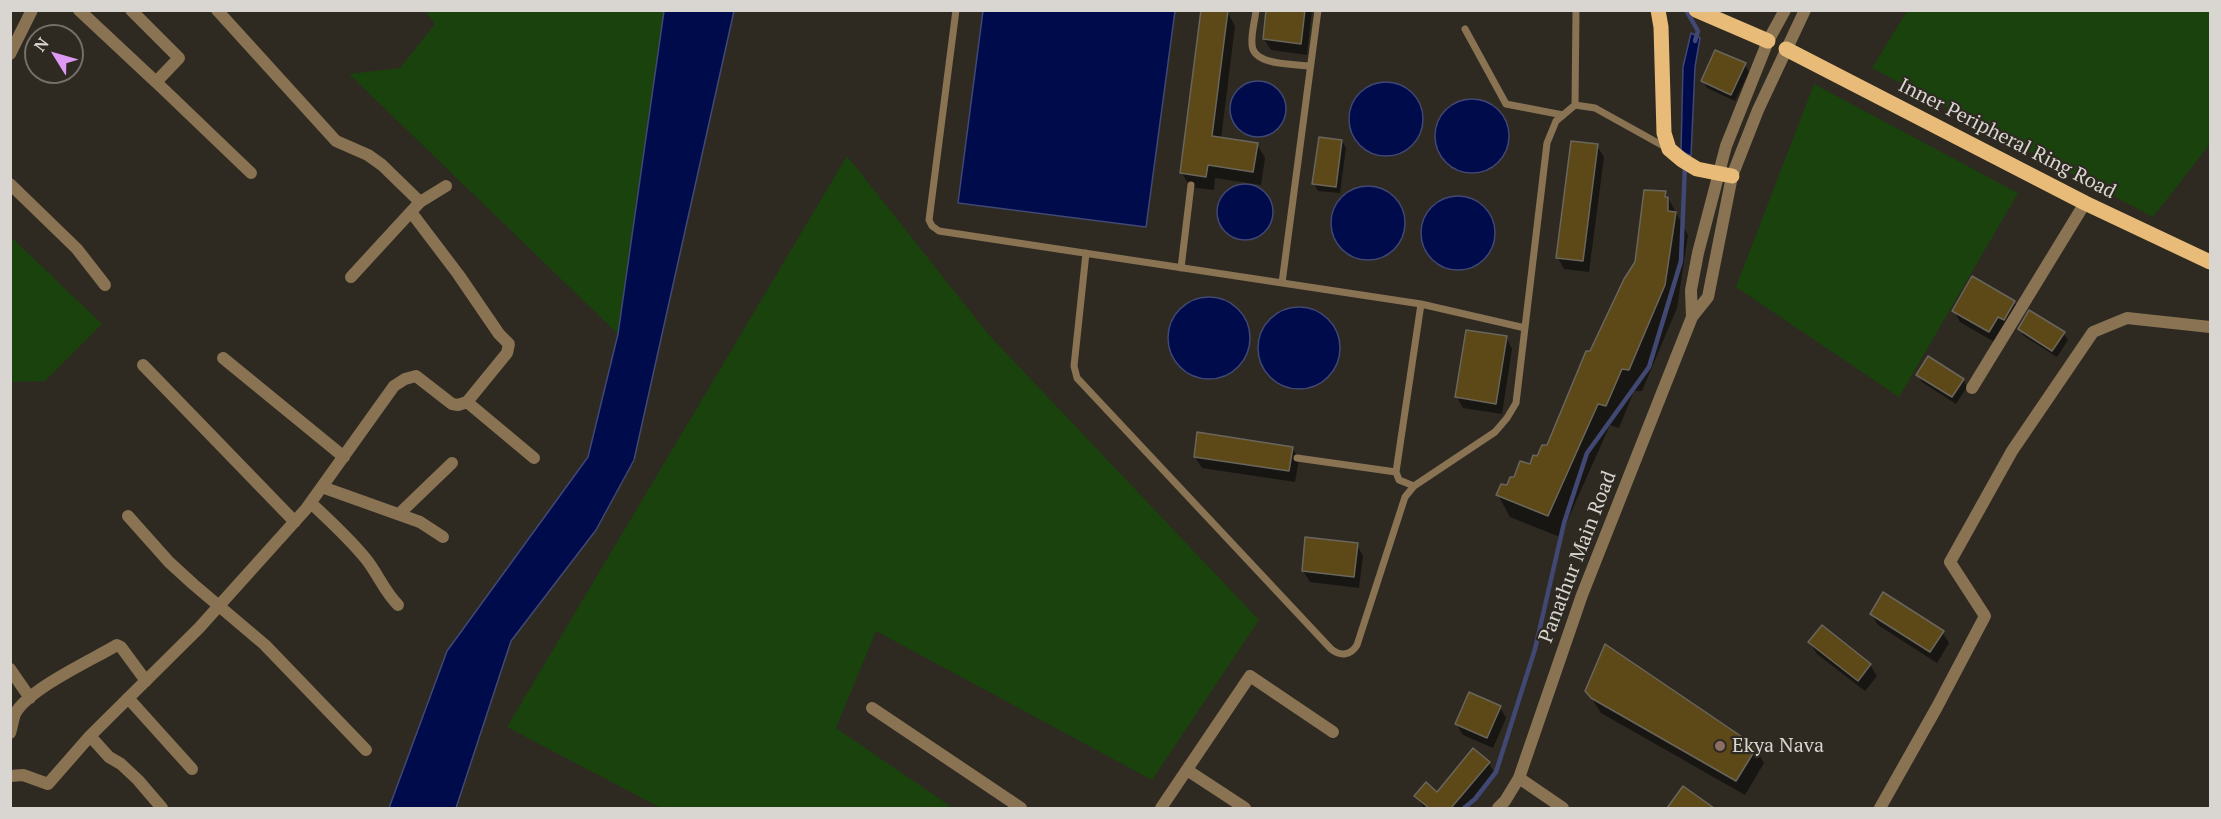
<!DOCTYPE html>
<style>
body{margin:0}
#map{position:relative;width:2221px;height:819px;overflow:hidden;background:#2e2a22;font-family:"PT Serif",serif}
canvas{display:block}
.frame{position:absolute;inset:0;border:12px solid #d9d6d1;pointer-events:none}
.north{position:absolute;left:24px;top:24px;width:60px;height:60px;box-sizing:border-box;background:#2e2a22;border:2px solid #726f68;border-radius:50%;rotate:307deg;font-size:16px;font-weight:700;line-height:24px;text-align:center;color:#d9d6d1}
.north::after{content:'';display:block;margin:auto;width:21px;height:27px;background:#dd99f3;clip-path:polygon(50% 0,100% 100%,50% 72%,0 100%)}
</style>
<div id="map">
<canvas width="2221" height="819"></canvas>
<div class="frame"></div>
<div class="north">N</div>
</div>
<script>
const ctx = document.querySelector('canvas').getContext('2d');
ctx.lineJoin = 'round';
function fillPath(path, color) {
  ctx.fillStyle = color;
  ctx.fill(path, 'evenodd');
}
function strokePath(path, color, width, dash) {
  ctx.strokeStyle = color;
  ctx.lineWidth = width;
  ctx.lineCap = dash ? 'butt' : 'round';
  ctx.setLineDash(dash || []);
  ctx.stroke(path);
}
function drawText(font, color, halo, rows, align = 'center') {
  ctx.font = font + ' "PT Serif",serif';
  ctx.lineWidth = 4.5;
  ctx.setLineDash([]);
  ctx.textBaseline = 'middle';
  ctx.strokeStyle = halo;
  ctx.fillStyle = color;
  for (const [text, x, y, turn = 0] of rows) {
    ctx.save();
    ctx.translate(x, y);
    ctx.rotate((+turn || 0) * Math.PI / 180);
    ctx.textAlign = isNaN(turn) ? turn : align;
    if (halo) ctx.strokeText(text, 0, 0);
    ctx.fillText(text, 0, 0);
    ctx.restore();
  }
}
const green = new Path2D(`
 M425 11H664L618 334 349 74 400 68 435 24Z
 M1907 11H2210V144L2153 217 1872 68Z
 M1814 84 2018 193 1899 397 1736 287Z
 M847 156 989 335 1259 620 1152 780 876 631 836 728 953 808H661L507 727Z
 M10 236 102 324 45 381 11 382Z`);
const water = new Path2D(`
 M664 11H734L634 460 596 530 511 641 456 808H389L447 651 588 457 618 334Z
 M983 11H1175L1146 227 958 203Z
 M1691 33 1700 38 1695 67 1691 156 1681 151 1683 67Z
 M1230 109a28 28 0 1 1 56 0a28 28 0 1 1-56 0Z
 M1349 119a37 37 0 1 1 74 0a37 37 0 1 1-74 0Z
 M1435 136a37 37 0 1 1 74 0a37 37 0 1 1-74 0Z
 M1217 212a28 28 0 1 1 56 0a28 28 0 1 1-56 0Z
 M1331 223a37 37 0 1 1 74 0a37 37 0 1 1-74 0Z
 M1421 233a37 37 0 1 1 74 0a37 37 0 1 1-74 0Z
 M1168 338a41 41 0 1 1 82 0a41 41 0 1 1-82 0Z
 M1258 348a41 41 0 1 1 82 0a41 41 0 1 1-82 0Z`);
const shadow = new Path2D(`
 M1268 10H1312L1307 55 1271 50 1264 39Z
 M1227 12 1235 26 1221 139 1257 144 1265 158 1261 185 1215 178 1214 190 1190 187 1182 173Z
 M1744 64 1749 72 1735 101 1707 88 1703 81Z
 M1342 141 1346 148 1340 193 1318 191 1314 184Z
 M1597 146 1604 157 1589 272 1564 269 1558 258Z
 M1665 192 1688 235 1677 308 1642 391H1634L1619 428 1610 425 1560 537 1510 517 1498 495 1531 466 1548 447 1591 353 1637 263Z
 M1972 278 2014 302 2021 313 1996 343 1960 322 1954 311Z
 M2019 329 2063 333 2068 340 2057 357 2024 336Z
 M1506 337 1512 349 1502 414 1463 408 1457 397Z
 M1918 375 1963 380 1967 387 1956 404 1922 382Z
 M1292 448 1299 459 1295 482 1202 468 1195 457Z
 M1357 545 1363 556 1359 588 1310 582 1303 571Z
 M1871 614 1942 632 1949 643 1937 663 1878 625Z
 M1810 643 1870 665 1877 676 1865 691 1817 654Z
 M1587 691 1755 748 1764 763 1745 795 1601 713Z
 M1500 707 1506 718 1493 748 1463 735 1456 724Z
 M1489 763 1495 774 1467 808H1424L1416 796 1438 794Z
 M1683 788 1710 807V808H1669Z`);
const stream = new Path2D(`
 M1686 10 1698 31 1695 41
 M1464 808 1475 799 1496 772 1535 649 1564 523 1587 453 1649 367 1681 261 1685 165`);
const building = new Path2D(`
 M1201 10H1228L1212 136 1258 143 1253 172 1208 165 1206 177 1180 173Z
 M1266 10H1305L1301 44 1263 39Z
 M1715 50 1746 63 1731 95 1701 81Z
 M1319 137 1342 140 1336 187 1312 184Z
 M1571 141 1598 144 1583 261 1556 258Z
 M1644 190 1666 191 1665 197H1668V211L1676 212 1665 285 1629 370 1622 369 1606 406 1598 404 1548 516 1496 495 1501 484 1507 485 1510 477H1514L1520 461 1530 464 1533 455 1537 456 1542 445H1547L1586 351H1590L1624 279 1635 262Z
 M1972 276 2015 301 2004 320 1998 317 1989 332 1952 311Z
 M2029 310 2065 332 2052 351 2018 329Z
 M1466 330 1507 336 1496 404 1455 397Z
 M1928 356 1964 379 1952 397 1916 375Z
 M1197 432 1293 447 1289 471 1194 457Z
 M1305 537 1358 543 1354 577 1302 571Z
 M1883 592 1944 631 1930 652 1870 614Z
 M1822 625 1871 664 1858 681 1808 642Z
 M1605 644 1757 747 1736 781 1591 698 1585 691Z
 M1469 692 1501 706 1487 738 1455 724Z
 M1473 748 1490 762 1451 808H1429L1414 796 1426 782 1437 792Z
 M1683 786 1714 808H1667Z`);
const service = new Path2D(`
 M956 10 929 220 932 226 939 231 1421 304 1525 328
 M1256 10C1255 21 1251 33 1252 44 1252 66 1295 64 1310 66
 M1465 29 1506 104 1563 115
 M1575 105 1576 10
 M1086 253 1074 366 1077 378 1331 649C1341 657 1351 655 1357 645L1405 497 1414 486 1495 432 1507 418 1516 403 1547 143 1556 121 1575 105 1595 108 1667 148
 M1181 268 1191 185
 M1282 283 1318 10
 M1297 458 1396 472
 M1414 486 1399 480 1396 472 1421 304`);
const minor = new Path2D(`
 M79 10 156 82
 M131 10 179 58 156 82 251 173
 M217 10 336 141 368 155 382 165 420 202
 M10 54 32 10
 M10 184 77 249 105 285
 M351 277 420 202 446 186
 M223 358 344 457
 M143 365 295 522
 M1972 388 2085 203
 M467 402 534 458
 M322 487 420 522 443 537
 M311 503C330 521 350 539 366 559 378 574 384 591 398 605
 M399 514 452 463
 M128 516 169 562 193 584 265 645 366 750
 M10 669 30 698
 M128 698 192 769
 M872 708 1021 808
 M10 733C12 727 13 719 15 714 28 689 92 660 117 645L121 647 146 681
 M90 736 109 757 121 764 138 780 162 808
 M1187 770 1245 808
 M10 776 23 775 48 784 90 736 199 628 306 509 394 386 405 379 416 376 452 404 458 405 467 402 507 353 509 344 499 334 458 274 411 212
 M1519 778 1563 808
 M1161 808 1250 676 1333 732
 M1880 808 1937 707 1985 616 1950 562 2012 451 2093 332 2127 318 2210 327`);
const tertiary = new Path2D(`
 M1692 317 1691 290 1698 253 1726 146 1768 41 1785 10
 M1498 808 1505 801 1519 778 1582 595 1692 317 1708 297 1732 176 1758 110 1805 10`);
const primary = new Path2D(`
 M1658 10 1661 27 1664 133 1669 149 1682 160 1697 169 1732 176
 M1696 10 1768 41
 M1786 49 2085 203 2210 262`);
const markers = [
 [1720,746,6,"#8d6e63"]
];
const streetNames = [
 ["Inner Peripheral Ring Road",2007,139,27],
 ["Panathur Main Road",1578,557,-69]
];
const poiNames = [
 ["Ekya Nava",1732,746]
];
fillPath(green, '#19420d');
fillPath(water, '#000b4b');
strokePath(water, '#414873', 1.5);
fillPath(shadow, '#0007');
strokePath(stream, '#414873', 4.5);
fillPath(building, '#5d4918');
strokePath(building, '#6a665c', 1.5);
strokePath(service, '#897353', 7);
strokePath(minor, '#897353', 12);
strokePath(tertiary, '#897353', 12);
strokePath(primary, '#e8bb78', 15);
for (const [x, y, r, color] of markers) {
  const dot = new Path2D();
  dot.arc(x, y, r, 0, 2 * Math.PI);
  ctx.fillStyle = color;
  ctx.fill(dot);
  strokePath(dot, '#2e2a22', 2);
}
drawText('20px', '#d9d6d1', '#2e2a22', streetNames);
drawText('20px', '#d9d6d1', '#2e2a22', poiNames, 'left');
</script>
